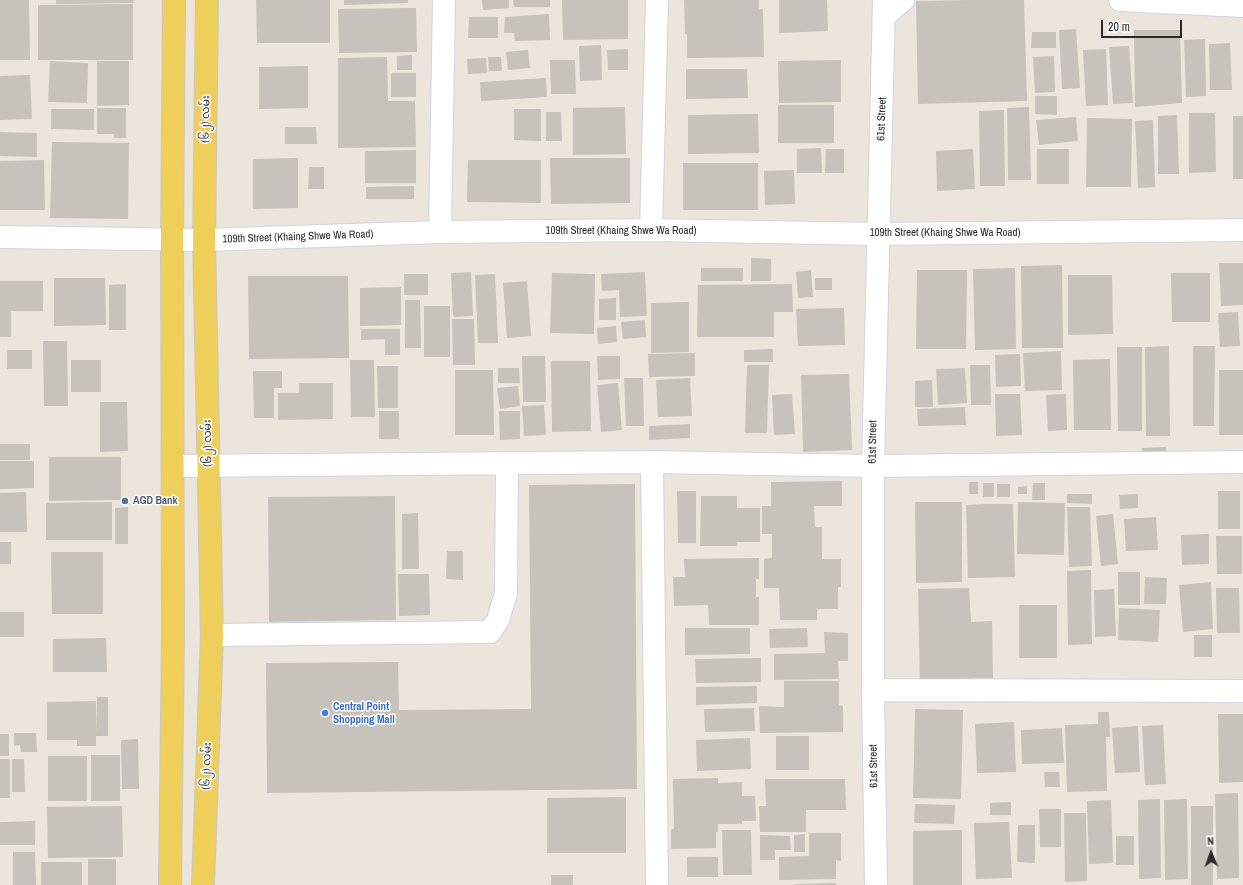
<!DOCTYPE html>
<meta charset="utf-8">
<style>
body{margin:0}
#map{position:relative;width:1243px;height:885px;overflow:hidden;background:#ece5db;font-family:"Archivo Narrow",sans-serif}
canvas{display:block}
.north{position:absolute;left:1191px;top:833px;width:40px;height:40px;-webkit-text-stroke:3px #fff;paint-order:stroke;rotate:358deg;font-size:11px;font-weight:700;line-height:16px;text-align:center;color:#292929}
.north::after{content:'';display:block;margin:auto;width:14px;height:18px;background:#292929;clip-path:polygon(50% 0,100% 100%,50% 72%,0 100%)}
.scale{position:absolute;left:1101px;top:20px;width:81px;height:18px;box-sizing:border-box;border:2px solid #292929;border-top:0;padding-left:5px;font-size:12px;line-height:14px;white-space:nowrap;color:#292929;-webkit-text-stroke:3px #fff;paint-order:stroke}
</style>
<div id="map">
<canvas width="1243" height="885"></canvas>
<div class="north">N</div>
<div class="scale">20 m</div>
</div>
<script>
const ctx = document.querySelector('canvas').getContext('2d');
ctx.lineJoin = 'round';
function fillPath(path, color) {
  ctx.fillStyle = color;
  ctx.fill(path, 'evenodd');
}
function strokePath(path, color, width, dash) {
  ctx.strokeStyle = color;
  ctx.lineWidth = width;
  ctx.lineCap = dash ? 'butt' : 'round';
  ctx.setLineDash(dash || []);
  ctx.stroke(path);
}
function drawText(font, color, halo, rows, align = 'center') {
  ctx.font = font + ' "Archivo Narrow","Noto Sans Myanmar",sans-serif';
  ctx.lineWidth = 3;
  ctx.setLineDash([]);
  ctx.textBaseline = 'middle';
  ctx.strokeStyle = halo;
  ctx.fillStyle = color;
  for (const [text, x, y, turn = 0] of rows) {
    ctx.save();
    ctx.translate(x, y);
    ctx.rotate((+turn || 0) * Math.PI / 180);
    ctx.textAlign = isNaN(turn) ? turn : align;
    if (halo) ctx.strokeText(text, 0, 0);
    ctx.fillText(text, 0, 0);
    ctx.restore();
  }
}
const building = new Path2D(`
 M0 0H29L30 60H0Z
 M56 0H133L134 3 56 4Z
 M256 0H330V43H257Z
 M344 0H408V3L344 5Z
 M482 0H509V8L483 10Z
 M513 0H550V7H514Z
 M562 0H628V39L563 40Z
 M684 0H759V9H763L764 57 687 58V34H685Z
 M779 0H827L828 31 779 33Z
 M973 0H1024L1027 101 918 104 916 1Z
 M133 4V60H38V5Z
 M416 8 417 52 339 53 338 9Z
 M549 14 550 40 515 41 514 33H504L505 17Z
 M469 17H498V38H468Z
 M1076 29 1080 88 1062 89 1059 30Z
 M1134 30H1180L1182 103 1135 107Z
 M1032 32H1056V48H1031Z
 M1205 39 1206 96 1186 97 1184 40Z
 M1230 43 1232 90H1210L1209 44Z
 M601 45 602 80 580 81 579 46Z
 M1129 46 1133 103 1113 104 1109 47Z
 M628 49V70H608L607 50Z
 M1106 49 1108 105 1086 106 1083 50Z
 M528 50 530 68 508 70 506 52Z
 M412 55V70H397V56Z
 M1054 56 1055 92 1035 93 1033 57Z
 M387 57 388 101H415L416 147 338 148V58Z
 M488 57H501L502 71H489Z
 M486 58 487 73 468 74 467 59Z
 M550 60H575L576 94H551Z
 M841 60V102L779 103 778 61Z
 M50 61 88 63 87 103 48 102Z
 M97 61H129V105L97 106Z
 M308 66V108L259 109V67Z
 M686 69H747L748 98 686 99Z
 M391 73H416V97H391Z
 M30 75 32 119 0 120V76Z
 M546 78 547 97 481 101 480 82Z
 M1035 96H1057V115L1035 114Z
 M778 105H834V143H778Z
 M625 107 626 154 573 155V108Z
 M1029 107 1031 180H1008L1007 108Z
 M97 108H126V138H114V134H97Z
 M51 109H94V130L51 129Z
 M514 109H541V141L514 140Z
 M1004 110 1005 186H980L979 111Z
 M546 112H561L562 141H546Z
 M1189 113H1215L1216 172 1189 173Z
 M758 114 759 153 688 154V115Z
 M1177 115 1179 174H1158V116Z
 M1233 116H1243V179H1233Z
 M1076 117 1078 141 1039 145 1036 120Z
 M1087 118 1132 119 1131 187H1086Z
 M1153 120 1155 187 1138 188 1135 121Z
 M285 127H316L317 144H285Z
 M0 132 37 133V157L0 156Z
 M52 142 129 143 128 219 50 218Z
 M821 148 822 173H797V149Z
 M826 149H844V173H825Z
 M973 149 975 189 937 191 936 151Z
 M1037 149H1069V184H1037Z
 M416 150V183H365V151Z
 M298 158V208L253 209V159Z
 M550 158H630V203L551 204Z
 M44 160 45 210H0V161Z
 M468 160H541V203L467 202Z
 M683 163H758V210H683Z
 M309 167H324V189H308Z
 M794 170 795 204 765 205 764 171Z
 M414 186V199H366V187Z
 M751 258 771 259V281H751Z
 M1219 263H1243V305L1221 306Z
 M1062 265 1063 348H1022L1021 266Z
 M701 268H743V281H701Z
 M1015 268 1016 349 975 350 973 269Z
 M811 270 813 297 798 298 796 272Z
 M917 270H967L966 349H916Z
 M471 272 473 316 453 317 451 273Z
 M645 272 647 316 620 317 619 290 602 291 601 274Z
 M552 273 595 274 594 334 550 333Z
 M1171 273H1210V322H1172Z
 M404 274H428V295H404Z
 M495 274 498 343H478L475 275Z
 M1068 275H1112L1113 334 1068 335Z
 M248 276H348L349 358 249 359Z
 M54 278H105L106 325 54 326Z
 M815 278H832V290H815Z
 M0 281H43V311H11V337H0Z
 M527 281 531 336 507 338 503 283Z
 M126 284V330H109V285Z
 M792 284 793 312H774V337H697L698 285Z
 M401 287V325L360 326V288Z
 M616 298V320H599V299Z
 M405 300H420L421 348H405Z
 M689 302V352L651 353V303Z
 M424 306H450V357H424Z
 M844 308 845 345 798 346 796 309Z
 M1238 312 1240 346 1220 347 1218 313Z
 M452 319H474L475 365H453Z
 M645 320 646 337 623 339 621 322Z
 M616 326 617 342 598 344 597 328Z
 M361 329H400V355H385V339L361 340Z
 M43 341H67L68 406H44Z
 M1169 346 1170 436H1146L1145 347Z
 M1193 346H1215L1214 426H1193Z
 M1117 347H1142V431H1118Z
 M773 349V362H744V350Z
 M7 350H32V369H7Z
 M1061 351 1062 390 1025 391 1023 353Z
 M695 353V376L649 377 648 354Z
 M1020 354 1021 386 996 387 995 355Z
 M522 356H545L546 402H523Z
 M597 356H620V379L598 380Z
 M1110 359 1111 430H1074L1073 360Z
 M71 360H101V392H71Z
 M350 360H374L375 417H351Z
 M551 361H590L591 431 552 432Z
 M747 365H769L767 433H745Z
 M970 365H990L991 405H971Z
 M377 366H398V408H378Z
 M498 368H519L520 383H498Z
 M965 368 967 403 938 405 936 369Z
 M455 370H493L494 435H455Z
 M1219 370H1243V435H1219Z
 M253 371H282V388H274V418H254Z
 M849 374 852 450 803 452 801 375Z
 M624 378H643L644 426H626Z
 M690 378 692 416 658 417 656 380Z
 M932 380 933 407H915V381Z
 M299 383H333V419L278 420V393H299Z
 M618 383 622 430 601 432 597 385Z
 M518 386 520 406 500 409 497 388Z
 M792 394 795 434 774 435 772 395Z
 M995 394H1020L1022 435 996 436Z
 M1066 394 1067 430 1048 431 1046 395Z
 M100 402H127L128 451 100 452Z
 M544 405 546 435 524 436 522 406Z
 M965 407 966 425 918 426 917 409Z
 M379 411H399V439H379Z
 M499 411H520V439L500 440Z
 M690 424V438L649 440V426Z
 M0 444H30V460H0Z
 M1166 447V458L1142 459V448Z
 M49 457H121V500L49 501Z
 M0 461H34V488L0 489Z
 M842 481V506H814L815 527H822V559H841V587H838V609H817V620H780L779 588H764V559L772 558V534H762V506H771V482Z
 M969 482H978V494H969Z
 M983 483H994V497H983Z
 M1033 483H1045V500H1032Z
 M635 484 637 789 267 793 266 663 398 662 399 710 531 709 529 485Z
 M997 484H1010V497H997Z
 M1027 486V494H1018V487Z
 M677 491H696V543H678Z
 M1218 491H1240V529H1218Z
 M26 492 27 532H0V493Z
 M1067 494H1092V504L1067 503Z
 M1138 494V508L1120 509 1119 495Z
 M395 496 396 620 269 622 268 497Z
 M701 496H737V508H760V542H737V546H700Z
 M112 502V540H46V503Z
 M915 502H962V582L916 583Z
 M1018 502 1065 503 1064 555 1017 554Z
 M984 504H1013L1015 577 968 578 966 505Z
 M128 507V544H115V508Z
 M1067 507H1090L1092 566 1069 567Z
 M418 513 419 569H402V514Z
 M1113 514 1118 564 1101 566 1096 516Z
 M1156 517 1158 550 1126 551 1124 519Z
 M1209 534V564L1182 565 1181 535Z
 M1216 536H1242V574H1217Z
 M0 542H11V564H0Z
 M447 551H463V580L446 579Z
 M51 552H103V614H52Z
 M759 558V579H756V597H759V625H709L708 605 674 606 673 577H685L684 559Z
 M1091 570 1092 644 1068 645 1067 571Z
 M1118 572H1140V605H1118Z
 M398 574H429L430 615 399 616Z
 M1145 577 1167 578 1166 604H1144Z
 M1211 582 1213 629 1183 632 1179 585Z
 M969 588 971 622 992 621 993 678H973V686L920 687 918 589Z
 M1216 588H1239L1240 633H1217Z
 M1114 589 1116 636 1095 637 1094 590Z
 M1019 605H1057V658H1019Z
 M1119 608 1160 610 1158 642 1118 640Z
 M0 612H24V637H0Z
 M685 628H750V654L685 655Z
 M807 628 808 647 770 648 769 629Z
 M824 632 848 633V661H838L839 679 774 680V654L825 653Z
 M1194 635H1212V657H1194Z
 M106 638 107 672H53V639Z
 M761 658V682L696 683 695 659Z
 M784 681H839V705L843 706V732L760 733 759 706 784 707Z
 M757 686V703L696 705V687Z
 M97 697H108V736H96V746H77V740H47V702L96 701 97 734Z
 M754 708 755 731 705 732 704 709Z
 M915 709 963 710 961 799 913 798Z
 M1098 712H1109L1110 737H1106L1107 791 1067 792 1065 725 1098 724Z
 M1218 714H1243V782L1219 783Z
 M1014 722 1016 772 977 773 975 724Z
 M1163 725 1166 784 1145 785 1142 726Z
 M1138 726 1140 772 1115 773 1112 728Z
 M1062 728 1064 763 1022 764 1021 730Z
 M14 733H36L37 752H21L20 745 14 746Z
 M0 734H9V756H0Z
 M776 736H809V770H776Z
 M750 738 751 769 697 771 696 740Z
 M138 739 139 789H122L121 740Z
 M91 755H120V801H91Z
 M48 756H87V801H48Z
 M0 759H10V798H0Z
 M12 759H24L25 792H12Z
 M1044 772H1059L1060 787H1045Z
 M718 778V783L742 782V796H755L756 821H742V824H718V832H716V848L671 849V829H674L673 779Z
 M765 779H845L846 810H806V832H760L759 806H766Z
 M1238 793 1239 878 1217 879 1215 794Z
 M626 797V853H547V798Z
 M1160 799 1161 878 1139 879 1138 800Z
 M1187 799 1188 879 1165 880 1164 800Z
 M1111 800 1113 863 1089 864 1087 801Z
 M1011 802V815H990V803Z
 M915 804 955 805 954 824 914 823Z
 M122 806 123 857 48 858 47 807Z
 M1191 806H1213V885H1191Z
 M1039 809H1061V847H1040Z
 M1064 813H1086L1087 881 1065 882Z
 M35 821V845H0V822Z
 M1009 822 1012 878 976 879 974 823Z
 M1018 825H1035V863L1017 862Z
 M722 830H751L752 875H723Z
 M962 830V885H913V831Z
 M809 833H841V861L836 860V879L779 880V857L809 856Z
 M805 834V852H794V835Z
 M760 835 790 836 791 850H775V860H760Z
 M1116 836H1134V865H1116Z
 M13 852H35L36 885H13Z
 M687 857H718V877H687Z
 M88 859H116V885H88Z
 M41 862H82V885H41Z
 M551 875H573V885H551Z
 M836 883V885H795V884Z`);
const minor = new Path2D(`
 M1120 0 1243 6
 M885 15 903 0
 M651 230 657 0
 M440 232 444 0
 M0 237 204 240 440 232 651 230 879 234 1243 230
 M652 462 657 885
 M173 466 652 462 873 466 1243 462
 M212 635 490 632 498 620 506 593 507 463
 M873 690 1243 691
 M876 885 873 690V466L884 0`);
const major = new Path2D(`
 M170 885 173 634 172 239 174 0
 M203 885 212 635 204 240 207 0`);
const markers = [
 [125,501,4,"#5c6f8a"],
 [325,713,4,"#3f7fe0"]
];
const streetNames = [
 ["(၆၂) လမ်း",206,119,-89],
 ["61st Street",882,119,-88],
 ["109th Street (Khaing Shwe Wa Road)",621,231],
 ["109th Street (Khaing Shwe Wa Road)",945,233],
 ["109th Street (Khaing Shwe Wa Road)",298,237,-2],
 ["61st Street",873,442,-89],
 ["(၆၂) လမ်း",208,443,-91],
 ["(၆၂) လမ်း",207,766,-88],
 ["61st Street",874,766,-91]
];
const serviceNames = [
 ["AGD Bank",133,501]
];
const shopNames = [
 ["Central Point",333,707],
 ["Shopping Mall",333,720]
];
fillPath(building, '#c7c2bb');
strokePath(minor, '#d0d4e2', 24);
strokePath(major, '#c7c7c7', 24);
strokePath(minor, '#fff', 22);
strokePath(major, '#efcf5c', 22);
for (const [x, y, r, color] of markers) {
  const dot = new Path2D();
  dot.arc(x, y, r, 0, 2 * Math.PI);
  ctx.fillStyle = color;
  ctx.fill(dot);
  strokePath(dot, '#fff', 1.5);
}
drawText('11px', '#292929', '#fff', streetNames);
drawText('bold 11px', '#4e5e75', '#fff', serviceNames, 'left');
drawText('bold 11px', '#366cbe', '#fff', shopNames, 'left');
</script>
